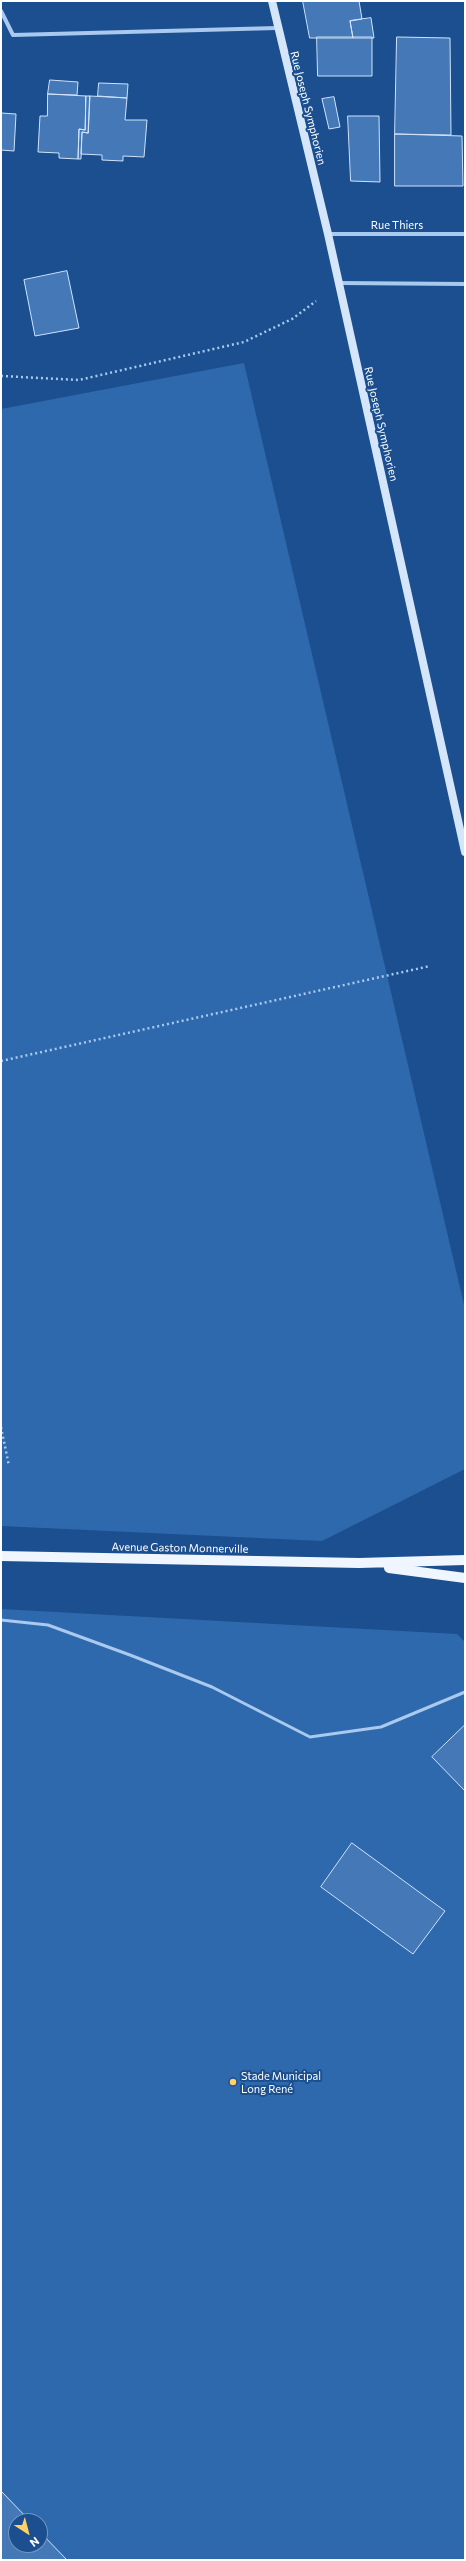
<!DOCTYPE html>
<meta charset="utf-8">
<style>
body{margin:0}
#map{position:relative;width:466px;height:2561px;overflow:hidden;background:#1b4f8f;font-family:Commissioner,sans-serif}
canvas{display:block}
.frame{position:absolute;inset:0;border:2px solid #fff;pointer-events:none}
.north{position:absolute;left:8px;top:2513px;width:40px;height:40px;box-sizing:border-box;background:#1b4f8f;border:1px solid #7695bc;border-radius:50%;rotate:144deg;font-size:11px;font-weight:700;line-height:16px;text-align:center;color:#fff}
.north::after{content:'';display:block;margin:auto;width:14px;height:18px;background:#ffd166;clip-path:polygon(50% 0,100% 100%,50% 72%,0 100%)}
</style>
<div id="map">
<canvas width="466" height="2561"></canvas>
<div class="frame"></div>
<div class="north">N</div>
</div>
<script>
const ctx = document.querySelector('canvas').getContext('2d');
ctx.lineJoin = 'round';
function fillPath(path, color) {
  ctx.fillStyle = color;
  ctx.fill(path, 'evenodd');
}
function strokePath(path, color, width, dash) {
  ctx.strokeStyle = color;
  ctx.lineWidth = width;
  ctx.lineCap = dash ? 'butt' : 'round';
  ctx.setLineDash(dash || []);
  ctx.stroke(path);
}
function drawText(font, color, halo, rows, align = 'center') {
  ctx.font = font + ' Commissioner,sans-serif';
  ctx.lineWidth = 4;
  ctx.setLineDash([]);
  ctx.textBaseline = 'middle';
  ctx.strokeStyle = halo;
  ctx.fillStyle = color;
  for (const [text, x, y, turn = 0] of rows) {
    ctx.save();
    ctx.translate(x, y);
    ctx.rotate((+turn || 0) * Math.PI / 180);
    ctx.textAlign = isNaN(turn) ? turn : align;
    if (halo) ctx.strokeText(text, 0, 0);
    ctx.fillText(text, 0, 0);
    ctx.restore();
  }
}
const green = new Path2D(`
 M244 363 465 1309V1469L322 1541 1 1526V409Z
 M1 1609 457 1634 465 1642V2560H1ZM16 2521H40V2545H16Z`);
const building = new Path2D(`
 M303 1H359L362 19 350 21 353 38H310Z
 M371 18 374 38H353L350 21Z
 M317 37H372V76H318Z
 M397 37 450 38 451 135 395 134Z
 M50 80 78 82 77 95 48 94Z
 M99 83 128 84 127 98 98 96Z
 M48 94 86 96 85 130 79 129 78 159 59 158V153L38 152 40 116H47Z
 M86 96H90L88 133 82 132 81 159H78L79 129 85 130Z
 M90 96 127 98 125 120H147L144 157 123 156V161L102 160V155L81 154 82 132 88 133Z
 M334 97 340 127 329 129 322 99Z
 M1 113 16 114 14 151 1 150Z
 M348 116H379L380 182 351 181Z
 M395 134 462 136 463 186H395Z
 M67 271 79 328 35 336 24 280Z
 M465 1725V1791L432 1757Z
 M352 1843 445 1911 413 1954 321 1887Z
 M1 2491 30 2521H16V2545H40V2532L67 2560H1Z`);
const path = new Path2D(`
 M1 376 79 380 244 342 292 319 316 301
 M1 1061 430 966
 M1 1427 9 1466`);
const lane = new Path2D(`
 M1 1620 48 1625 130 1655 212 1687 310 1737 381 1727 465 1692`);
const street = new Path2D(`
 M1 11 13 35 277 28
 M328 234H465
 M339 283 465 284`);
const secondary = new Path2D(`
 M272 1 328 234 465 852`);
const primary = new Path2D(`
 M1 1556 359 1563 465 1560
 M389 1568 465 1578`);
const markers = [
 [233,2082,4,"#ffd166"]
];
const streetNames = [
 ["Rue Joseph Symphorien",308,108,76],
 ["Rue Thiers",397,225],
 ["Rue Joseph Symphorien",381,424,77],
 ["Avenue Gaston Monnerville",180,1548,1]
];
const poiNames = [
 ["Stade Municipal",241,2076],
 ["Long René",241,2089]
];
fillPath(green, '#2e69ad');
fillPath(building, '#4478b7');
strokePath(building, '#cfe3fa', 1);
strokePath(path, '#a9c9ee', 2.5, [2, 3]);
strokePath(lane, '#a9c9ee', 3);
strokePath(street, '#a9c9ee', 4);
strokePath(secondary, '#d6e6fa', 8);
strokePath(primary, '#f0f6ff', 10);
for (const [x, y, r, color] of markers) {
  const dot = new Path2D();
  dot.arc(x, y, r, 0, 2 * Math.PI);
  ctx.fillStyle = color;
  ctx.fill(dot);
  strokePath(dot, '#1b4f8f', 1.5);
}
drawText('11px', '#fff', '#1b4f8f', streetNames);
drawText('11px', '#fff', '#1b4f8f', poiNames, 'left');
</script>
